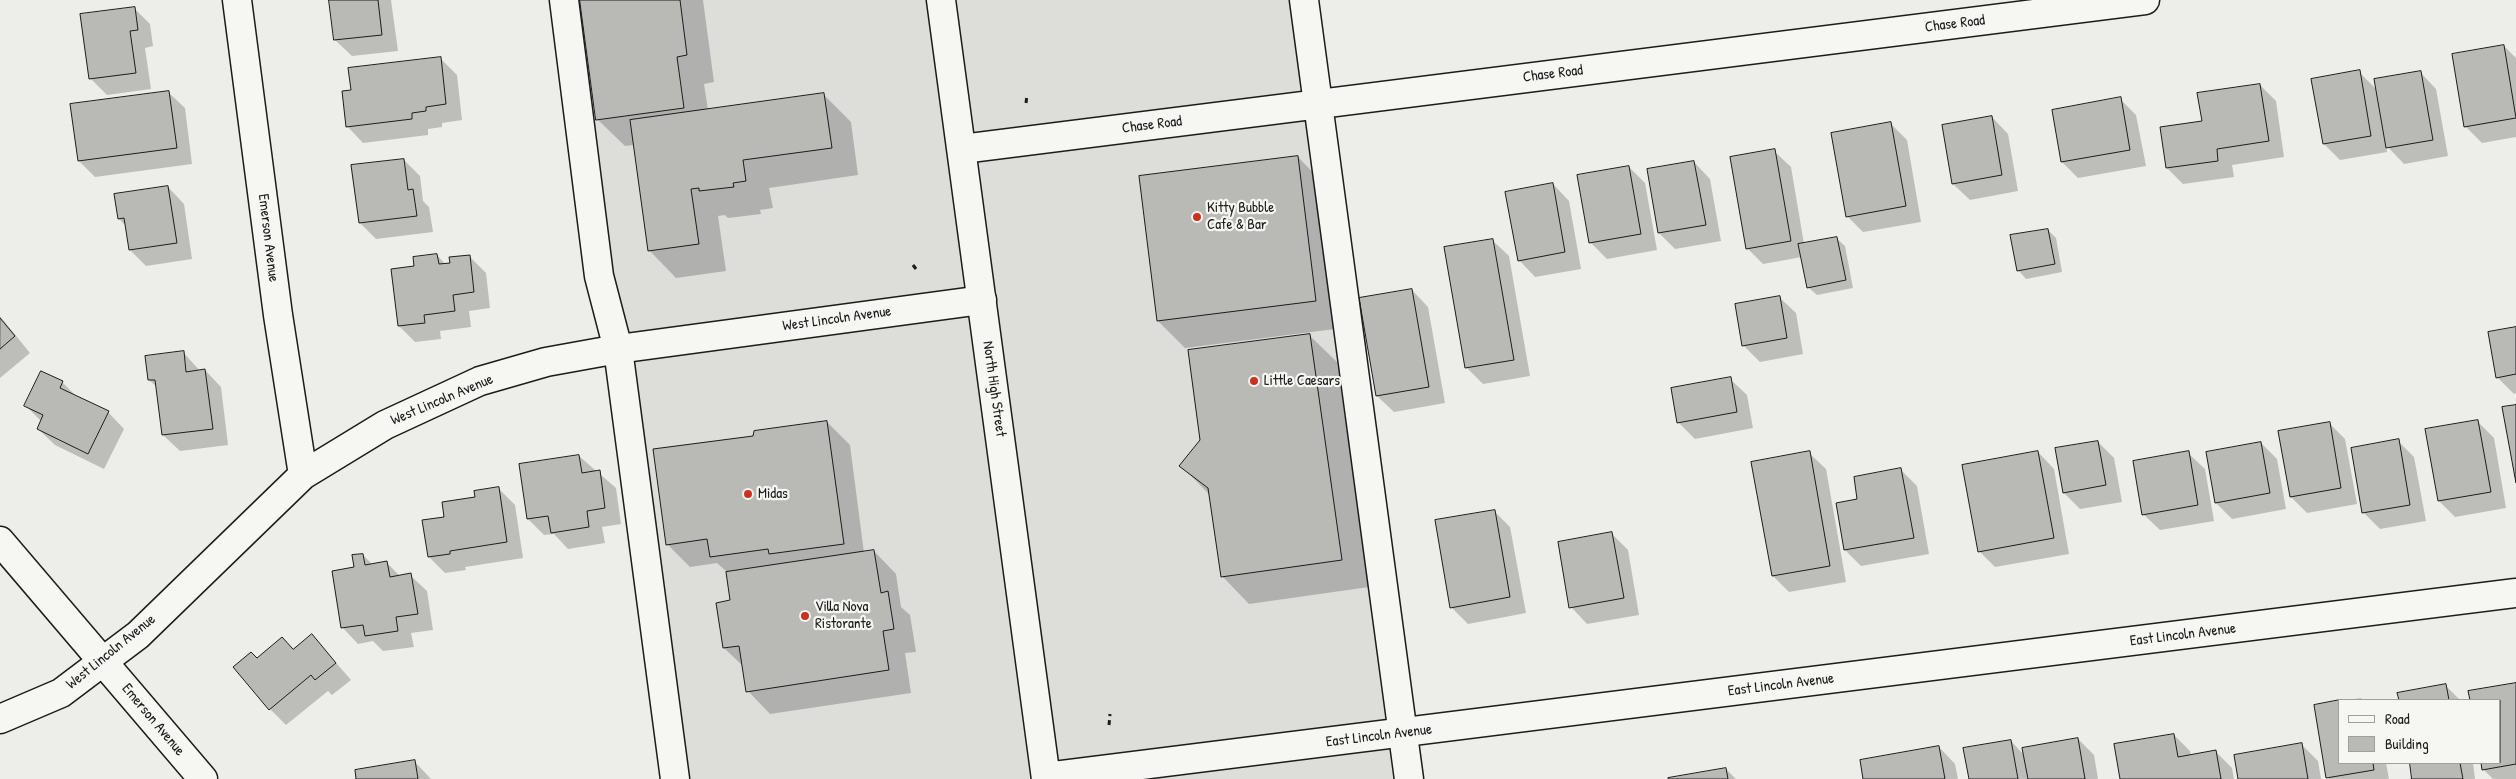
<!DOCTYPE html>
<style>
body{margin:0}
#map{position:relative;width:2516px;height:779px;overflow:hidden;background:#edede9;font-family:"Patrick Hand",sans-serif}
canvas{display:block}
.legend{position:absolute;left:2338px;top:699px;width:162px;height:65px;box-sizing:border-box;background:#f6f6f2;border:1px solid #9f9f9c;margin:0;padding:6px 9px;list-style:none;font-size:15px;color:#1c1c1c}
.legend li{display:flex;align-items:center;gap:10px;height:25px}
.legend b{width:25px;border:1px solid #9f9f9c}
</style>
<div id="map">
<canvas width="2516" height="779"></canvas>
<ul class="legend">
<li><b style="height:6px;background:#f6f6f2"></b>Road</li>
<li><b style="height:14px;background:#b9b9b6"></b>Building</li>
</ul>
</div>
<script>
const ctx = document.querySelector('canvas').getContext('2d');
ctx.lineJoin = 'round';
function fillPath(path, color) {
  ctx.fillStyle = color;
  ctx.fill(path, 'evenodd');
}
function strokePath(path, color, width, dash) {
  ctx.strokeStyle = color;
  ctx.lineWidth = width;
  ctx.lineCap = dash ? 'butt' : 'round';
  ctx.setLineDash(dash || []);
  ctx.stroke(path);
}
function drawText(font, color, halo, rows, align = 'center') {
  ctx.font = font + ' "Patrick Hand",sans-serif';
  ctx.lineWidth = 4.5;
  ctx.setLineDash([]);
  ctx.textBaseline = 'middle';
  ctx.strokeStyle = halo;
  ctx.fillStyle = color;
  for (const [text, x, y, turn = 0] of rows) {
    ctx.save();
    ctx.translate(x, y);
    ctx.rotate((+turn || 0) * Math.PI / 180);
    ctx.textAlign = isNaN(turn) ? turn : align;
    if (halo) ctx.strokeText(text, 0, 0);
    ctx.fillText(text, 0, 0);
    ctx.restore();
  }
}
const built = new Path2D(`
 M553 0H1304L1409 779H661L605 358Z`);
const shadow = new Path2D(`
 M331 0H391L398 51 352 56 335 40Z
 M581 0H703L714 82 704 84 708 110 823 94 851 122 858 175 769 188 773 208 760 210 761 214 728 218 725 215 718 216 726 271 676 278 649 250 634 145 625 146 597 119Z
 M134 8 150 24 153 46 145 48 151 89 107 95 90 78Z
 M2504 46 2516 58V137L2482 143 2466 127 2453 55Z
 M440 58 457 75 462 120 442 123V127L428 129V135L363 143 347 126Z
 M2359 72 2377 90 2420 72 2436 89 2448 156 2404 164 2386 145 2387 152 2340 160 2324 144Z
 M2260 85 2276 101 2284 157 2232 165 2234 177 2183 184 2167 168 2203 122Z
 M168 92 185 108 192 164 95 177 79 161Z
 M2120 99 2136 115 2146 166 2078 178 2062 162Z
 M1992 117 2008 134 2018 191 1970 200 1953 184Z
 M1891 124 1907 140 1921 222 1863 232 1847 216Z
 M1774 151 1791 167 1804 244 1836 238 1845 246 1853 288 1817 295 1808 287 1802 257 1763 264 1747 248Z
 M1298 157 1325 185 1343 328 1185 348 1158 321Z
 M404 160 420 176 423 201 429 207 433 232 376 239 360 223Z
 M1694 162 1710 179 1721 241 1675 249 1659 233 1648 170Z
 M1629 167 1645 183 1657 250 1607 259 1590 242Z
 M1553 184 1569 201 1581 269 1535 277 1519 260Z
 M168 187 184 204 192 259 146 266 130 250 126 226 119 219 116 195Z
 M2048 230 2056 238 2062 272 2026 279 2018 270Z
 M1492 240 1509 256 1530 376 1483 384 1467 368Z
 M437 255 446 265 469 256 486 273 490 308 469 311 471 327 440 331 441 339 415 342 399 326Z
 M1412 290 1428 307 1445 403 1394 412 1377 396Z
 M1779 297 1796 313 1803 354 1760 362 1743 345Z
 M0 316 30 353 0 378Z
 M2516 328V393L2514 394 2497 377Z
 M1309 335 1337 362 1369 587 1249 604 1222 576 1210 495 1181 466Z
 M183 352 200 371 205 370 221 387 228 445 180 451 163 435 158 388 149 380Z
 M1730 379 1747 395 1753 428 1695 439 1678 422Z
 M62 382 78 398 108 412 124 429 104 469 55 445 38 429 42 422 26 406Z
 M2477 421 2494 438 2506 508 2455 517 2439 501Z
 M827 422 850 445 864 553 874 551 896 574 901 607 910 615 916 652 905 653 911 693 770 714 748 691 744 667 724 648 732 601 728 573 717 563 690 567 667 544 754 437Z
 M2329 423 2345 439 2357 504 2307 513 2291 497Z
 M2398 441 2414 457 2426 521 2380 529 2364 513Z
 M2098 442 2114 458 2122 502 2080 509 2064 493Z
 M2261 443 2277 459 2286 509 2232 519 2216 503Z
 M2038 452 2054 469 2069 554 1995 567 1979 551Z
 M1809 453 1826 469 1846 582 1789 592 1773 576 1753 463Z
 M2188 453 2205 469 2214 521 2160 530 2143 514Z
 M579 456 616 488 621 524 602 527 605 543 568 549 554 534 544 535 528 519Z
 M1901 470 1917 486 1929 554 1861 566 1845 550 1859 500Z
 M498 488 515 505 523 558 465 567 466 570 445 573 429 557 445 518 476 498Z
 M1494 511 1510 527 1526 613 1468 624 1451 607Z
 M1612 534 1628 550 1639 615 1587 624 1571 607Z
 M363 555 373 565 386 562 400 576 410 575 427 591 433 630 411 633 414 647 383 651 373 641 358 644 342 627Z
 M312 635 351 680 332 695 328 691 286 725 270 709 294 650Z
 M2516 684V779H2493L2483 769 2482 763H2500V700H2471L2470 692Z
 M2446 686 2460 700H2400L2399 694Z
 M2361 698 2363 700H2348Z
 M2315 706 2340 763H2386L2389 779H2329Z
 M2174 735 2190 751 2191 756 2216 752 2232 768 2234 779H2122Z
 M2078 739 2094 755 2098 779H1970L2011 741 2025 756Z
 M2302 745 2318 761 2321 779H2239Z
 M1939 747 1955 764 1958 779H1865Z
 M414 761 431 779H358Z
 M2411 763H2473L2475 779H2414Z
 M1726 769 1736 779H1670Z`);
const building = new Path2D(`
 M329 0H378L382 35 334 40Z
 M580 0H680L687 55 677 57 684 108 596 120Z
 M135 7 138 30 130 31 136 73 89 79 80 14Z
 M2504 45 2516 118 2464 127 2452 54Z
 M441 57 446 104 426 107V111L412 113V119L346 127 342 91 351 90 348 68Z
 M2360 70 2371 136 2323 144 2311 79Z
 M2421 71 2433 140 2386 148 2374 79Z
 M2260 84 2269 141 2217 149 2218 161 2166 168 2160 127 2202 121 2197 93Z
 M169 91 177 148 78 161 70 104Z
 M824 93 832 148 743 160 746 181 733 183 734 187 699 191V188L691 189 699 244 648 251 630 120Z
 M2121 97 2130 150 2061 162 2052 110Z
 M1992 116 2002 175 1952 184 1942 125Z
 M1891 122 1906 206 1846 217 1831 133Z
 M1775 149 1791 241 1746 249 1730 157Z
 M1298 156 1316 301 1157 321 1139 176Z
 M404 159 408 190 413 189 417 216 359 223 351 165Z
 M1694 161 1706 225 1658 233 1647 169Z
 M1629 166 1641 234 1589 243 1577 175Z
 M1553 183 1565 252 1518 261 1505 192Z
 M168 186 177 243 129 250 124 218 118 219 114 194Z
 M2048 229 2055 264 2017 271 2010 235Z
 M1837 237 1846 280 1807 288 1798 244Z
 M1493 239 1514 360 1465 368 1444 247Z
 M437 254 439 264 450 263 449 257 470 255 474 292 453 295 455 311 424 315 425 323 398 326 391 269 414 266 413 257Z
 M1412 289 1429 387 1376 396 1359 298Z
 M1780 296 1787 338 1742 346 1735 304Z
 M0 318 15 336 0 349Z
 M2516 327V374L2496 378 2488 332Z
 M1310 334 1342 560 1221 577 1208 488 1179 466 1200 440 1188 350Z
 M184 351 186 372 205 369 213 429 162 435 155 380H148L145 356Z
 M41 371 63 381 60 388 109 411 88 454 37 429 43 415 24 406Z
 M1731 377 1737 412 1677 423 1671 388Z
 M2516 405V483L2502 407Z
 M2478 420 2491 492 2438 501 2425 429Z
 M827 421 844 544 769 554 768 549 710 557 707 539 666 545 653 449 753 436 754 431Z
 M2330 422 2341 488 2290 497 2278 431Z
 M2399 439 2410 505 2362 513 2351 448Z
 M2098 441 2106 485 2063 493 2055 448Z
 M2261 442 2270 493 2215 503 2206 452Z
 M1810 451 1830 566 1772 576 1751 462Z
 M2038 451 2054 538 1978 552 1962 465Z
 M2189 451 2198 505 2142 515 2133 461Z
 M579 455 582 473 600 470 605 508 587 511 589 527 551 533 548 516 527 519 519 464Z
 M1901 468 1914 538 1844 550 1836 503 1857 499 1854 477Z
 M499 487 507 542 450 551V554L428 557 422 520 444 517 442 502 475 497 474 491Z
 M1495 510 1510 597 1450 608 1435 520Z
 M1612 532 1624 598 1569 608 1558 542Z
 M874 550 881 593 888 591 894 629 883 631 889 670 746 692 739 646 723 648 716 603 730 600 726 572Z
 M363 554 365 565 387 561 390 577 411 573 418 614 396 617 398 631 365 636 363 625 341 628 332 571 354 567 352 555Z
 M312 634 336 663 315 680 311 675 269 710 233 667 251 652 257 658 282 637 293 649Z
 M2516 683V764L2482 770 2481 763H2500V700H2470L2468 691Z
 M2446 684 2449 700H2399L2397 693Z
 M2340 700V763H2373L2374 770 2326 778 2314 705Z
 M2174 734 2178 757 2216 750 2221 779H2120L2114 744Z
 M2078 738 2085 779H2028L2022 748Z
 M2011 740 2018 779H1969L1963 748Z
 M2302 743 2308 779H2238L2234 755Z
 M1939 746 1945 779H1863L1860 760Z
 M415 760 418 779H356L355 770Z
 M2410 763H2460L2463 779H2412Z
 M1726 768 1728 779H1668V778Z`);
const path = new Path2D(`
 M1026 103 1027 95
 M913 265 916 269
 M1109 725 1110 714`);
const minor = new Path2D(`
 M237 0 278 315 303 475
 M564 0 599 276 618 349 675 779
 M1304 0 1409 779
 M962 149 2145 0
 M0 541 203 779
 M0 719 61 693 138 635 303 475 385 425 480 381 546 362 618 349 982 300`);
const major = new Path2D(`
 M941 0 1046 779
 M1046 777 2516 593`);
const markers = [
 [1197,217,5,"#c8321e"],
 [1254,381,5,"#c8321e"],
 [748,494,5,"#c8321e"],
 [805,616,5,"#c8321e"]
];
const streetNames = [
 ["Chase Road",1955,24,-7],
 ["Chase Road",1553,74,-7],
 ["Chase Road",1152,125,-7],
 ["Emerson Avenue",268,238,83],
 ["West Lincoln Avenue",837,319,-8],
 ["North High Street",994,389,82],
 ["West Lincoln Avenue",442,400,-23],
 ["East Lincoln Avenue",2183,635,-7],
 ["West Lincoln Avenue",111,652,-39],
 ["East Lincoln Avenue",1781,685,-7],
 ["Emerson Avenue",153,720,50],
 ["East Lincoln Avenue",1379,736,-7]
];
const poiNames = [
 ["Kitty Bubble",1207,208],
 ["Cafe & Bar",1207,225],
 ["Little Caesars",1264,381],
 ["Midas",758,494],
 ["Villa Nova",815,607],
 ["Ristorante",815,624]
];
fillPath(built, '#ddddda');
fillPath(shadow, '#0003');
fillPath(building, '#b9b9b6');
strokePath(building, '#1c1c1c', 1);
strokePath(minor, '#1c1c1c', 31);
strokePath(major, '#1c1c1c', 31);
strokePath(path, '#1c1c1c', 3, [5, 4]);
strokePath(minor, '#f6f6f2', 28);
strokePath(major, '#f6f6f2', 28);
for (const [x, y, r, color] of markers) {
  const dot = new Path2D();
  dot.arc(x, y, r, 0, 2 * Math.PI);
  ctx.fillStyle = color;
  ctx.fill(dot);
  strokePath(dot, '#f6f6f2', 2);
}
drawText('15px', '#1c1c1c', '#f6f6f2', streetNames);
drawText('15px', '#1c1c1c', '#f6f6f2', poiNames, 'left');
</script>
